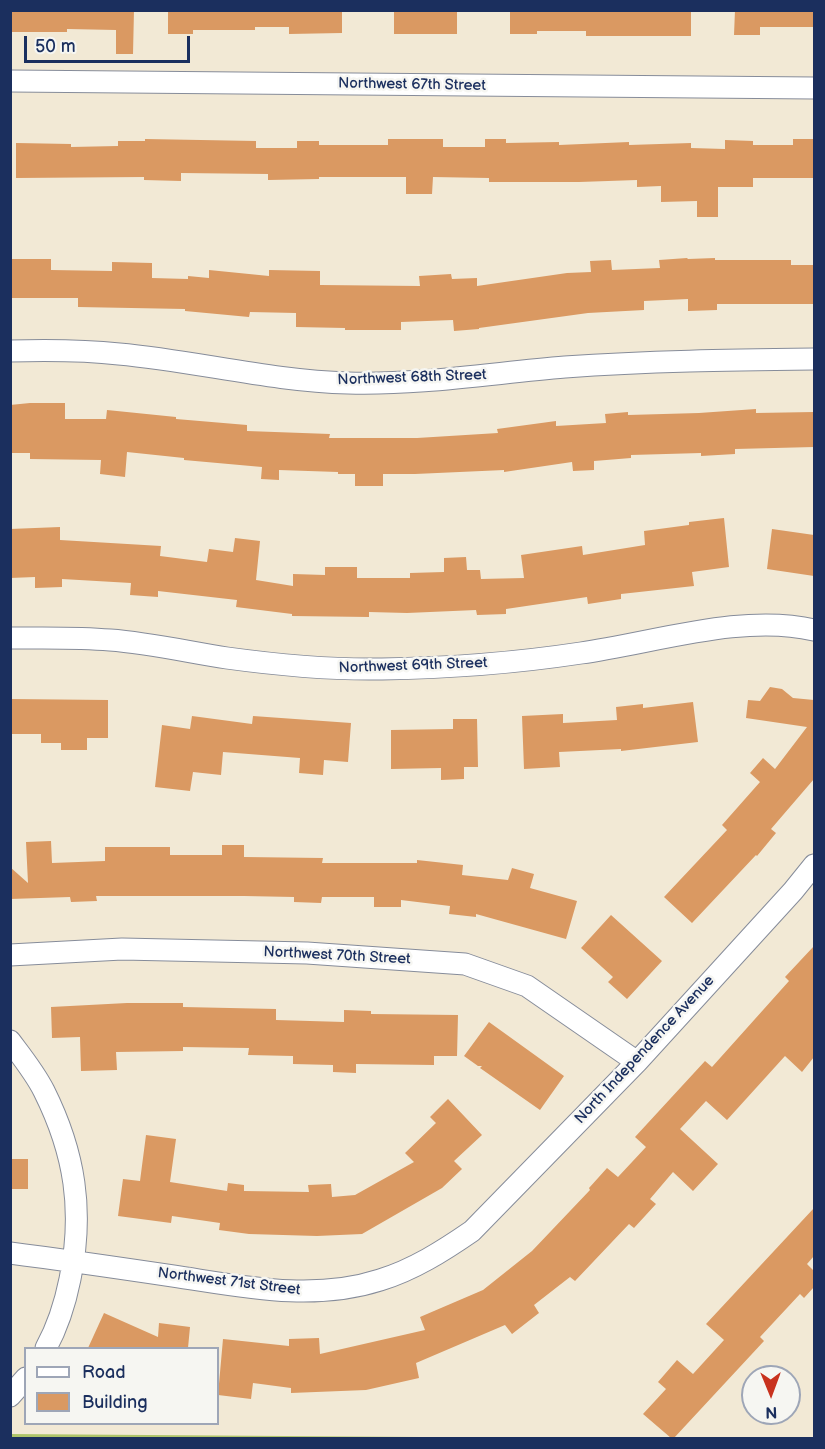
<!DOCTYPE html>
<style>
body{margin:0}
#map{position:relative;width:825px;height:1449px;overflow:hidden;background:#f2e9d5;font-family:"Balsamiq Sans",sans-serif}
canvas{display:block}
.frame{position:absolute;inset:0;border:12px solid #1b2f5e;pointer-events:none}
.legend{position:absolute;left:24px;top:1347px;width:195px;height:78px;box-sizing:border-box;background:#f6f6f2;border:2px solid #9ea6b7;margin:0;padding:8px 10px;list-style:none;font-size:18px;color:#1b2f5e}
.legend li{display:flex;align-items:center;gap:12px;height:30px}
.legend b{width:30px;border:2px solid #9ea6b7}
.north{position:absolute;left:741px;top:1365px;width:60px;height:60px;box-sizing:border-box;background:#f6f6f2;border:2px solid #9ea6b7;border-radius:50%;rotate:179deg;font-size:16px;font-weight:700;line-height:24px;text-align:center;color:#1b2f5e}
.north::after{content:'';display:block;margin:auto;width:21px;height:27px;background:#c8321e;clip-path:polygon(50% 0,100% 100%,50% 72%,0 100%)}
.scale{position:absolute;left:24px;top:36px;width:166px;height:27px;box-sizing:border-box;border:3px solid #1b2f5e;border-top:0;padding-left:8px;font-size:18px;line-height:21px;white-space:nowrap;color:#1b2f5e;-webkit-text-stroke:4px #f6f6f2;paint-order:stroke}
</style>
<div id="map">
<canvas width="825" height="1449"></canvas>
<div class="frame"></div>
<ul class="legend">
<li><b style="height:8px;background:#fff"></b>Road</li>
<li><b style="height:16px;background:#da9962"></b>Building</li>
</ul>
<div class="north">N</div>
<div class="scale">50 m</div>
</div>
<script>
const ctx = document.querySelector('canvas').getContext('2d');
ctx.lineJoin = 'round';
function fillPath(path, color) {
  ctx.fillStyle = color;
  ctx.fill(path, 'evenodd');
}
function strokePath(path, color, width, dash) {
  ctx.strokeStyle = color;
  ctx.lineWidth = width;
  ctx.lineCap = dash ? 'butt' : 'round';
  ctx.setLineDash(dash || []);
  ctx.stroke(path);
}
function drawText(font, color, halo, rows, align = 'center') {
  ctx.font = font + ' "Balsamiq Sans",sans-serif';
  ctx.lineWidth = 5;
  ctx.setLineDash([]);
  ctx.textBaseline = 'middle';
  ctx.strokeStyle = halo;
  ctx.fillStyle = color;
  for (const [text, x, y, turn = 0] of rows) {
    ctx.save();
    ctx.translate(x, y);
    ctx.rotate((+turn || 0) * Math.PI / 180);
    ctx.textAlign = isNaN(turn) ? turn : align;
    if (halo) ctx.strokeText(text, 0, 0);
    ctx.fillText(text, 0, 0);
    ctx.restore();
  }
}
const green = new Path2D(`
 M11 1434 421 1437 418 1438H11Z`);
const building = new Path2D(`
 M10 10H134L133 54H116V30L67 29V32H10Z
 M168 10H342V33L289 34V27H255V30H193V34H168Z
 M394 10H457V34H394Z
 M510 10H691V36H586V31H537V34H510Z
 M735 10H814V27H760V35H734Z
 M145 139 256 141V148H297V141H319V145H388V139H443V147H485V139H506V143L559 142V145L629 142V145L691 143V148L725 149V140L753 141V145H793V139H814V178H753V187H718V217H697V201L661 202V186L637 187V180L579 182H489V178L433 177 432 194H406V177H319V179L268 180V174L181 173V181L144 180V177L16 178V143L71 144V147L118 146V141H145Z
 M687 258 688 259 715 258V260H791V265H814V304H717V310L688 311V299L644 301V310L588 313 479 328V329L454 331 453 320 401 322V330H345V328L296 327V313L250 312 249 317 185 311V309L78 307V298H10V259H51V270L112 271V262L152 263V278L188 279V276L209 278V270L269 276V270L320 271V285L420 286 419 276 451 274 452 279 477 278V286L567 273 591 272 590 261 611 260 612 270 660 268 659 260Z
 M30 403H65V419H106L107 410 176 417V419L247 425V431L330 434 329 438H417L498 433 497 429 556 421V426L606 423 605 414 628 412V415L699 413 756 409V413L814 412V447L735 449V454L701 456V453L631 455V458L594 461V470L573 471 572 462 504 472V470L415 474H383V486H355V474H338V472L279 470V480L261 479 262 467 184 460V458L127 452 125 477 100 474 101 460 30 459V453H10V405Z
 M724 518 729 567 692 572 694 586 621 594V599L588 604 587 597 506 609V614L477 615 476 610 407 613 369 612V617L292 616V614L236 607 237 600 158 591V597L130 595 131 583 62 579V587L35 588V577L10 578V529L60 527V540L161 546 160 556 207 562 209 549 233 552 235 538 260 541 256 580 293 586V574L325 575V567H357V578H410V573L444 572V558L466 557 467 570H480L481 579 524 578 521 555 582 546 583 555 645 545 644 531 689 525V522Z
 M772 529 814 535V576L767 569Z
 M770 687 782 689 793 698 814 700V779L771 829 776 833 757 856 756 855 692 923 664 897 727 830 722 825 760 782 750 773 763 758 775 769 807 727 746 718 748 700 760 701Z
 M10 699 108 700V738H87V750H61V743H41V734H10Z
 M693 702 698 742 621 751V749L559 752 560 767 524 769 522 716 563 714V723L617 720 616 707 643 704V708Z
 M192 716 252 724 253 716 351 723 348 762 324 760 323 775 299 773 300 758 223 752 221 775 193 772 190 791 155 787 162 725 190 729Z
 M453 719H477L478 767H464V779L441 780V768L391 769V730L453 729Z
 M51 841 52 863 105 861V847H170V855H222V845H244V857L323 858 322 863H417V860L463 865 462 875 508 880 512 868 534 874 530 888 577 901 566 939 476 914V917L449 914 450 906 401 900V907H374V897H322L321 903 294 902V897L244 896H96L97 901 71 902 70 897 10 899V867L28 883 26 842Z
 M611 915 662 961 627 999 608 982 613 977 581 948Z
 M814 946V1057L802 1072 785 1056 727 1120 706 1101 680 1129 718 1164 693 1191 673 1172 650 1199 656 1204 634 1228 629 1224 575 1281 570 1277 534 1305 539 1313 512 1334 505 1325 416 1363 419 1378 366 1390 291 1393V1388L253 1383 251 1399 218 1395 223 1339 289 1346V1339L319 1338 320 1354 425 1330 420 1317 483 1290 532 1251 590 1190 589 1188 607 1168 618 1177 646 1147 635 1137 705 1061 712 1067 789 981 785 977Z
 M127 1003H183V1007L276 1009V1020L344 1022V1010L371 1011V1014L458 1015 457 1056H434V1065L356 1064V1073L333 1072V1065L293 1064V1056L248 1055 249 1048 183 1047V1051L116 1052 117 1070 81 1071 80 1037 52 1038 51 1007Z
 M489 1022 564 1076 540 1110 480 1068 482 1066H478L464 1056Z
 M448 1099 482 1135 454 1161 462 1169 442 1188 362 1234 317 1236 249 1234 219 1230 220 1223 172 1216 171 1223 118 1216 123 1179 140 1181 146 1135 176 1139 170 1182 227 1191 228 1183 244 1185V1191L309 1192 308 1185 331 1184 332 1197 355 1195 414 1162 405 1153 436 1123 430 1117Z
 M10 1159H28V1189H10Z
 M814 1208V1256L807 1264 814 1271V1287L804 1298 800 1294 760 1337 764 1341 674 1438H671L643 1414 666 1389 658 1382 677 1360 693 1374 724 1340 706 1324Z
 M104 1313 158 1337 159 1323 190 1327 188 1348H88Z`);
const street = new Path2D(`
 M10 81 814 88
 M10 351C47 350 83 350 119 354 196 361 271 381 348 383 421 385 493 373 565 367 648 361 731 360 814 359
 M10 638C44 638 77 637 110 640 150 643 188 652 227 658 278 665 331 670 382 669 448 668 515 663 581 653 654 643 742 613 814 630
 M10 955 122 949 307 953 465 964 527 986 637 1062
 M10 1041C22 1057 35 1073 44 1091 75 1153 84 1211 70 1279 65 1304 58 1326 46 1348
 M10 1253C65 1260 119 1268 173 1276 241 1286 312 1302 380 1280 413 1270 443 1251 472 1231L637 1062 793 891 814 865
 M10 1396 26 1378`);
const streetNames = [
 ["Northwest 67th Street",412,85,1],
 ["Northwest 68th Street",412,378,-2],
 ["Northwest 69th Street",413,666,-2],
 ["Northwest 70th Street",337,956,3],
 ["North Independence Avenue",645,1050,-47],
 ["Northwest 71st Street",229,1282,7]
];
fillPath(green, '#aec469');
fillPath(building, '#da9962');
strokePath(street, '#868c9a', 23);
strokePath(street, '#fff', 21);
drawText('15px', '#1b2f5e', '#f6f6f2', streetNames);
</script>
